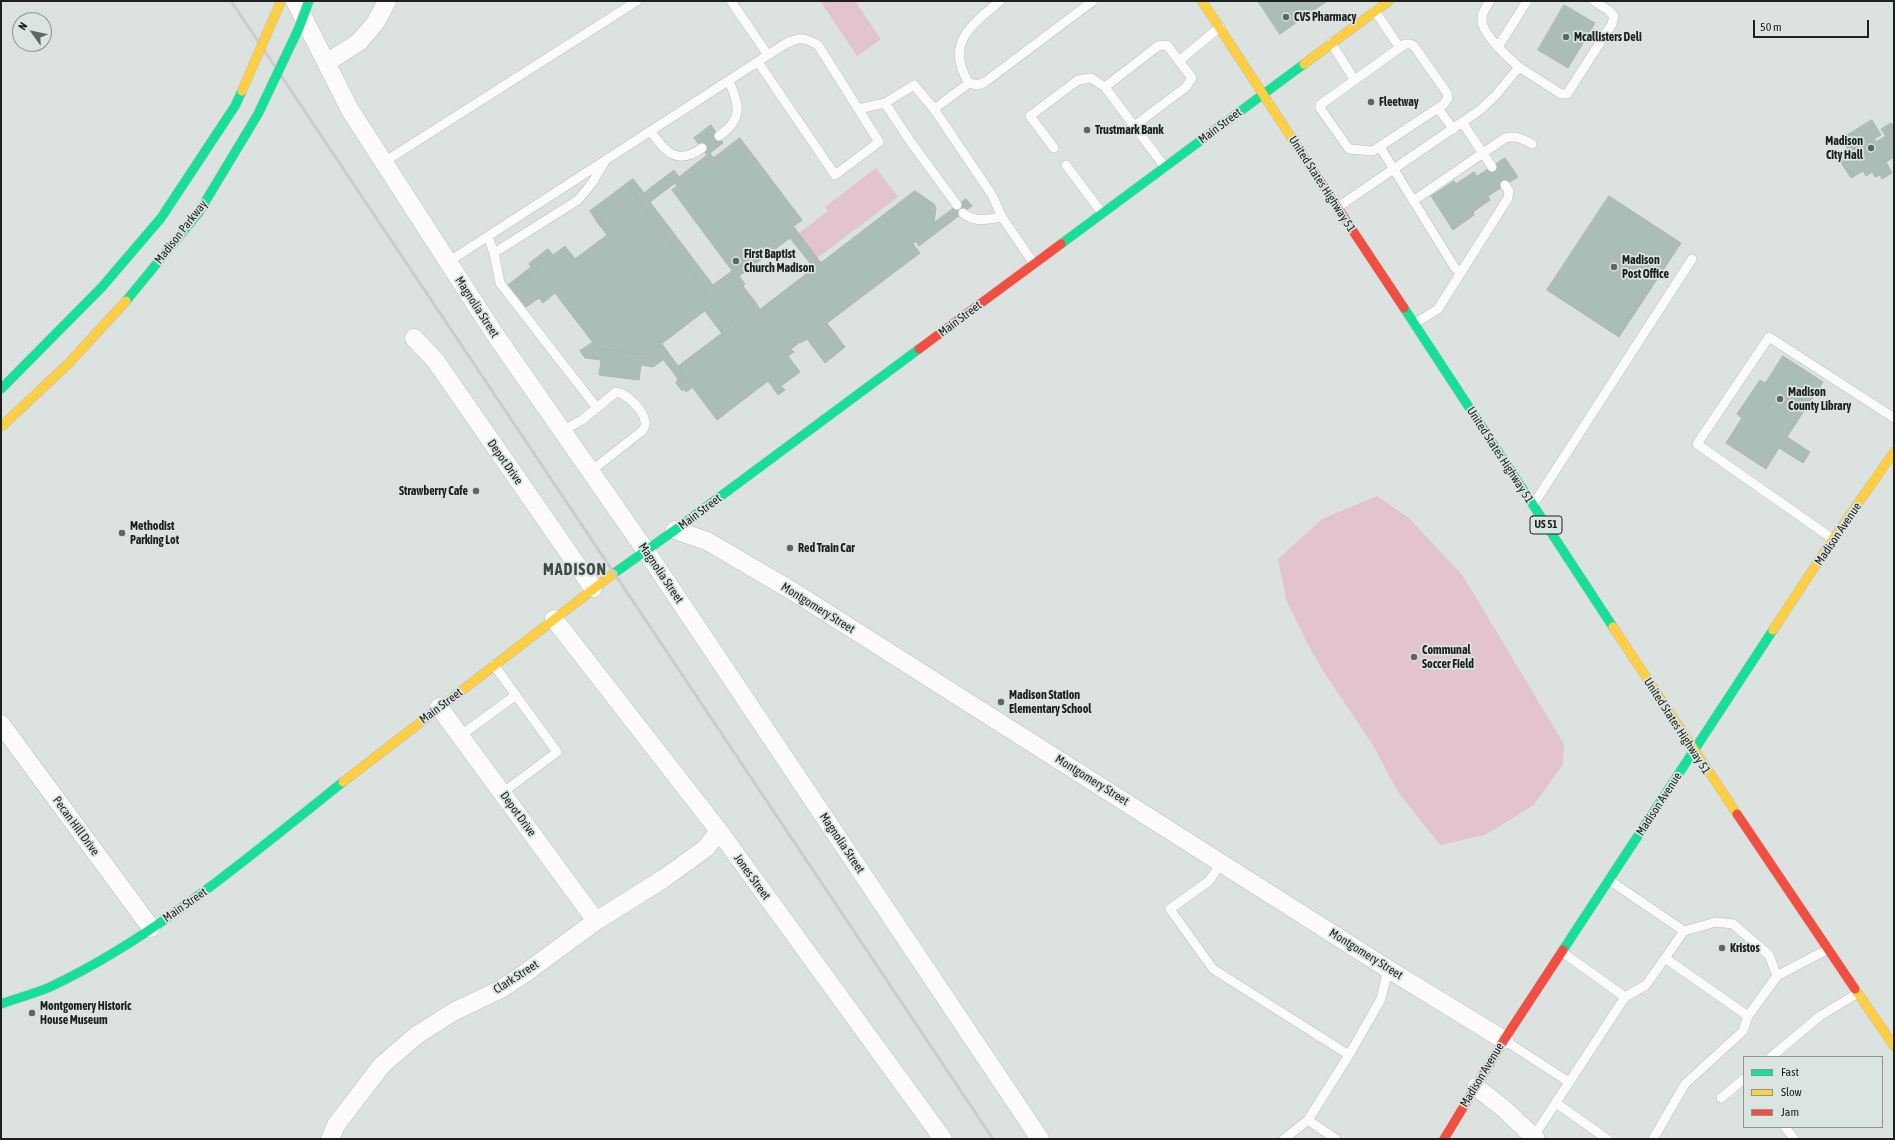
<!DOCTYPE html>
<style>
body{margin:0}
#map{position:relative;width:1895px;height:1140px;overflow:hidden;background:#dce2df;font-family:"Asap Condensed",sans-serif}
canvas{display:block}
.frame{position:absolute;inset:0;border:2px solid #1d201f;pointer-events:none}
.legend{position:absolute;left:1743px;top:1056px;width:140px;height:72px;box-sizing:border-box;background:#dae4e0;border:1px solid #8e9693;margin:0;padding:5px 7px;list-style:none;font-size:12px;color:#1d201f}
.legend li{display:flex;align-items:center;gap:8px;height:20px}
.legend b{width:20px;border:1px solid #8e9693}
.north{position:absolute;left:12px;top:12px;width:40px;height:40px;box-sizing:border-box;background:#dae4e0;border:1px solid #8e9693;border-radius:50%;rotate:303deg;font-size:11px;font-weight:700;line-height:16px;text-align:center;color:#1d201f}
.north::after{content:'';display:block;margin:auto;width:14px;height:18px;background:#606462;clip-path:polygon(50% 0,100% 100%,50% 72%,0 100%)}
.scale{position:absolute;left:1753px;top:20px;width:116px;height:18px;box-sizing:border-box;border:2px solid #1d201f;border-top:0;padding-left:5px;font-size:12px;line-height:14px;white-space:nowrap;color:#1d201f;-webkit-text-stroke:3px #dae4e0;paint-order:stroke}
</style>
<div id="map">
<canvas width="1895" height="1140"></canvas>
<div class="frame"></div>
<ul class="legend">
<li><b style="height:5px;background:#16e098"></b>Fast</li>
<li><b style="height:5px;background:#ffcf43"></b>Slow</li>
<li><b style="height:5px;background:#f24e42"></b>Jam</li>
</ul>
<div class="north">N</div>
<div class="scale">50 m</div>
</div>
<script>
const ctx = document.querySelector('canvas').getContext('2d');
ctx.lineJoin = 'round';
function fillPath(path, color) {
  ctx.fillStyle = color;
  ctx.fill(path, 'evenodd');
}
function strokePath(path, color, width, dash) {
  ctx.strokeStyle = color;
  ctx.lineWidth = width;
  ctx.lineCap = dash ? 'butt' : 'round';
  ctx.setLineDash(dash || []);
  ctx.stroke(path);
}
function drawText(font, color, halo, rows, align = 'center') {
  ctx.font = font + ' "Asap Condensed",sans-serif';
  ctx.lineWidth = 3.5;
  ctx.setLineDash([]);
  ctx.textBaseline = 'middle';
  ctx.strokeStyle = halo;
  ctx.fillStyle = color;
  for (const [text, x, y, turn = 0] of rows) {
    ctx.save();
    ctx.translate(x, y);
    ctx.rotate((+turn || 0) * Math.PI / 180);
    ctx.textAlign = isNaN(turn) ? turn : align;
    if (halo) ctx.strokeText(text, 0, 0);
    ctx.fillText(text, 0, 0);
    ctx.restore();
  }
}
const green = new Path2D(`
 M820 1H855L881 39 857 56Z
 M876 168 898 197 817 258 799 233 828 211 825 207Z
 M1377 496 1410 519 1463 576 1564 744 1563 764 1534 805 1485 835 1440 845 1398 792 1371 742 1325 674 1307 643 1286 599 1278 559 1322 519Z`);
const building = new Path2D(`
 M1258 1H1327L1280 34Z
 M1564 5 1595 23 1568 68 1538 50Z
 M1872 120 1881 135 1874 139 1876 142 1886 136 1881 129 1891 123 1894 127V157L1886 162 1892 173 1882 179 1880 175 1875 177 1872 172 1866 176 1863 171 1851 178 1840 161 1851 154 1841 139Z
 M711 125 723 143 710 153 714 159 677 186 675 183 650 202 713 285 732 271 733 272 794 227 821 263 814 268 790 238 739 276 745 284 743 286 756 303 720 331 705 311 715 303 634 194 641 189 644 193 674 170 679 177 707 155 694 138Z
 M740 138 802 220 733 272 672 190Z
 M1505 158 1518 177 1488 196 1490 200 1473 212 1474 215 1453 230 1431 196 1454 181 1456 184 1474 172 1477 176Z
 M633 179 641 189 634 194 639 201 626 211 621 204 597 222 590 211Z
 M915 191 934 204 936 208 934 223 940 230 919 246 916 241 913 244 920 253 827 323 845 347 825 363 807 339 801 343 800 342 791 349 794 352 788 356 800 372 781 386 785 390 778 395 768 381 717 420 677 367 722 333 720 331 756 303 760 309Z
 M1609 196 1681 243 1619 337 1547 290Z
 M966 199 972 206 940 230 934 223Z
 M639 201 715 303 647 355 597 348 555 293 543 303 523 278 565 246 575 259 607 235 597 222 621 204 626 211Z
 M548 249 553 255 523 278 539 298 526 307 508 285 531 267 529 264Z
 M592 343 597 348 647 355 662 344 670 355 653 367 641 365 639 380 599 375 601 360 585 358 580 351Z
 M670 355 678 366 677 367 692 388 686 392 684 389 682 391 676 383 678 379 663 359Z
 M1783 356 1823 382 1787 437 1810 452 1803 463 1779 448 1766 469 1726 443 1742 418 1737 414 1760 380 1765 383Z`);
const lane = new Path2D(`
 M731 1 768 55
 M1490 1C1487 6 1482 11 1482 18 1480 33 1508 57 1519 67
 M1375 11 1400 48
 M1331 43 1354 79
 M1498 47 1527 1
 M1179 61 1192 78 1186 87 1134 126 1105 87 1158 46 1167 45 1179 61 1220 27
 M969 83 978 85 985 82 1093 1
 M885 103 910 141 957 205
 M1438 108 1373 151 1349 149 1320 108V105L1405 44H1410L1414 46 1447 93 1448 98 1444 104 1438 108 1453 129
 M858 109 885 103 914 85 934 109 992 195 1002 217 1034 264
 M934 109 969 83C944 44 972 24 1000 1
 M1462 122 1492 167
 M1134 126 1165 167
 M651 132C665 152 678 166 702 148
 M719 136C743 119 740 106 729 81
 M1380 147 1455 268 1461 272
 M1054 148 1030 116 1078 80 1091 78 1105 87
 M384 162 637 1
 M1066 165 1102 213
 M1413 201 1505 138C1516 135 1523 139 1532 144
 M1338 207 1480 110 1496 95 1519 67 1561 94H1567L1612 24 1614 16 1608 10 1594 1
 M963 213C975 223 987 219 1002 217
 M488 237 494 253 500 283 597 408
 M494 253 578 200 592 183 604 163
 M448 262 785 44C800 37 804 37 818 45L879 142 835 175 758 62
 M1414 324 1438 309 1508 198 1509 191 1505 185
 M562 431 582 420 616 392C627 394 644 410 645 422 646 425 644 428 642 431L591 471
 M1533 505 1692 259
 M1833 539 1697 444 1769 337 1894 418
 M494 665 557 752 502 793
 M460 736 516 695
 M1222 862 1209 881 1170 909 1213 969 1349 1055
 M1684 931 1716 922 1733 924 1769 955 1777 976
 M1562 952 1625 997
 M1665 958 1748 1016 1777 976 1828 949
 M1504 1040 1569 1082
 M1771 1057 1820 1016 1858 993
 M1721 1098 1744 1079
 M1556 1103 1607 1139
 M1308 1120 1336 1139
 M1785 1127 1794 1139
 M1534 1136 1625 997 1646 985 1684 931 1609 880
 M1284 1139 1308 1120 1349 1055 1381 999 1388 969
 M1653 1139 1685 1084 1743 1031 1748 1016`);
const street = new Path2D(`
 M295 1 350 110 494 333 646 551 1040 1139
 M326 63 359 42 376 22 387 1
 M414 338 435 360 593 588
 M675 530 707 541 794 592 1388 969 1504 1040
 M554 619 719 831 943 1139
 M439 707 596 921
 M1 724 151 928
 M1476 1087 1503 1108 1536 1139
 M330 1139 336 1125 382 1065 417 1035 453 1012 501 989 524 974 596 921 663 879 706 848 719 831`);
const fast = new Path2D(`
 M1061 244 1304 64
 M1404 308 1613 627
 M613 574 675 530 919 349
 M1563 950 1773 630
 M1 1004C17 998 34 994 50 987 155 938 252 854 343 782`);
const slow = new Path2D(`
 M1202 1 1306 160
 M1304 64 1389 1
 M1613 627 1737 814
 M1773 630 1833 539 1894 452
 M343 782 613 574
 M1855 989 1894 1046`);
const jam = new Path2D(`
 M1306 160 1404 308
 M919 349 1061 244
 M1737 814 1855 989
 M1444 1139 1504 1040 1563 950`);
const rail = new Path2D(`
 M231 1 993 1139`);
const fastBridge = new Path2D(`
 M126 301 199 212 258 114 298 30 309 1
 M1 389 102 287 161 218 235 106 242 91`);
const slowBridge = new Path2D(`
 M242 91 281 1
 M1 427 69 363 126 301`);
const markers = [
 [1286,17,4,"#606462"],
 [1566,37,4,"#606462"],
 [1371,102,4,"#606462"],
 [1087,130,4,"#606462"],
 [1871,148,4,"#606462"],
 [736,261,4,"#606462"],
 [1614,267,4,"#606462"],
 [1780,399,4,"#606462"],
 [476,491,4,"#606462"],
 [122,533,4,"#606462"],
 [790,548,4,"#606462"],
 [1414,657,4,"#606462"],
 [1001,702,4,"#606462"],
 [1722,948,4,"#606462"],
 [32,1013,4,"#606462"]
];
const shields = [
 [1546,525,32]
];
const shieldNames = [
 ["US 51",1546,525]
];
const poiNames = [
 ["CVS Pharmacy",1294,17],
 ["Mcallisters Deli",1574,37],
 ["Fleetway",1379,102],
 ["Trustmark Bank",1095,130],
 ["Madison",1863,141,"right"],
 ["City Hall",1863,155,"right"],
 ["First Baptist",744,254],
 ["Church Madison",744,268],
 ["Madison",1622,260],
 ["Post Office",1622,274],
 ["Madison",1788,392],
 ["County Library",1788,406],
 ["Strawberry Cafe",468,491,"right"],
 ["Methodist",130,526],
 ["Parking Lot",130,540],
 ["Red Train Car",798,548],
 ["Communal",1422,650],
 ["Soccer Field",1422,664],
 ["Madison Station",1009,695],
 ["Elementary School",1009,709],
 ["Kristos",1730,948],
 ["Montgomery Historic",40,1006],
 ["House Museum",40,1020]
];
const streetNames = [
 ["Main Street",1220,126,-37],
 ["United States Highway 51",1322,184,57],
 ["Madison Parkway",181,232,-52],
 ["Magnolia Street",477,307,57],
 ["Main Street",960,319,-37],
 ["United States Highway 51",1500,455,57],
 ["Depot Drive",505,462,55],
 ["Main Street",700,512,-37],
 ["Madison Avenue",1838,534,-56],
 ["Magnolia Street",661,573,56],
 ["Montgomery Street",818,608,32],
 ["Main Street",441,706,-37],
 ["United States Highway 51",1677,726,57],
 ["Montgomery Street",1092,780,32],
 ["Madison Avenue",1659,804,-57],
 ["Depot Drive",518,814,54],
 ["Pecan Hill Drive",76,826,54],
 ["Magnolia Street",842,843,56],
 ["Jones Street",752,877,54],
 ["Main Street",185,905,-35],
 ["Montgomery Street",1366,954,32],
 ["Clark Street",516,977,-33],
 ["Madison Avenue",1482,1075,-59]
];
const districtNames = [
 ["MADISON",575,570]
];
fillPath(green, '#e3c4cd');
fillPath(building, '#aabeb7');
strokePath(building, '#b0b4b2', 1);
strokePath(lane, '#babfbd', 10);
strokePath(street, '#babfbd', 19);
strokePath(fast, '#babfbd', 10);
strokePath(slow, '#babfbd', 10);
strokePath(jam, '#babfbd', 10);
strokePath(lane, '#fafbfa', 9);
strokePath(street, '#fafbfa', 18);
strokePath(fast, '#16e098', 9);
strokePath(slow, '#ffcf43', 9);
strokePath(jam, '#f24e42', 9);
strokePath(rail, '#cbcccb', 3);
strokePath(fastBridge, '#babfbd', 10, []);
strokePath(slowBridge, '#babfbd', 10, []);
strokePath(fastBridge, '#16e098', 9);
strokePath(slowBridge, '#ffcf43', 9);
for (const [x, y, r, color] of markers) {
  const dot = new Path2D();
  dot.arc(x, y, r, 0, 2 * Math.PI);
  ctx.fillStyle = color;
  ctx.fill(dot);
  strokePath(dot, '#dae4e0', 1.5);
}
for (const [x, y, w] of shields) {
  const box = new Path2D();
  box.roundRect(x - w / 2, y - 9, w, 18, 3);
  ctx.fillStyle = '#dae4e0';
  ctx.fill(box);
  strokePath(box, '#1d201f', 1);
}
drawText('bold 11px', '#1d201f', null, shieldNames);
drawText('bold 12px', '#1d201f', '#dae4e0', poiNames, 'left');
drawText('12px', '#1d201f', '#dae4e0', streetNames);
ctx.letterSpacing = '1px';
drawText('bold 16px', '#414946', '#dae4e0', districtNames);
ctx.letterSpacing = '0px';
</script>
